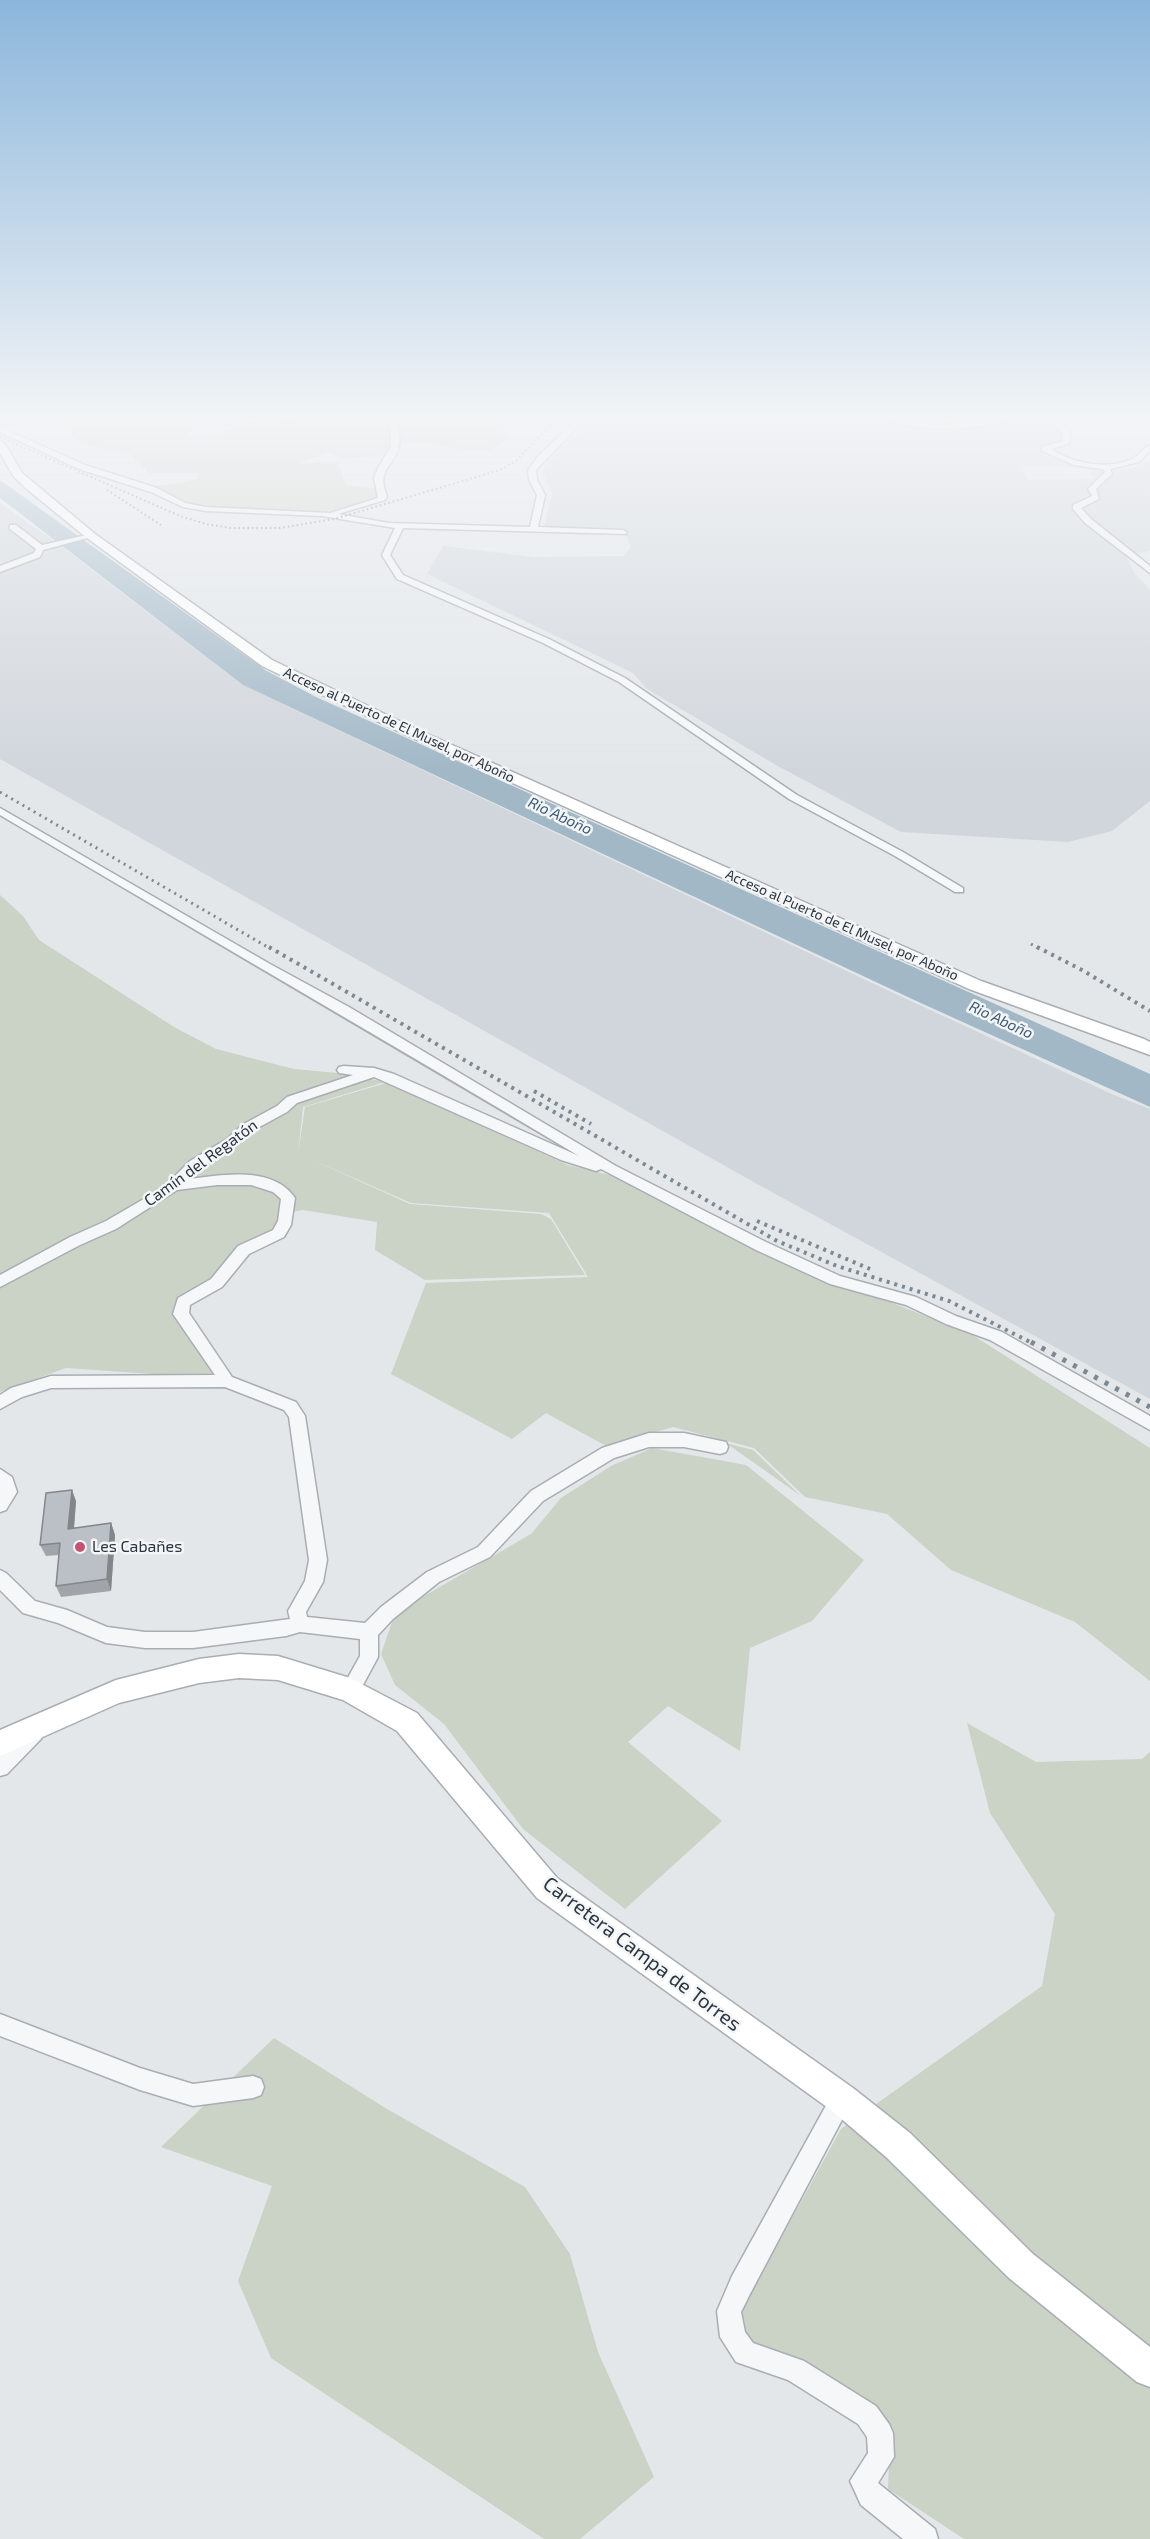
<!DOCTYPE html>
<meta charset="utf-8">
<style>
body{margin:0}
canvas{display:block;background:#e3e7ea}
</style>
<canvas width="1150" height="2539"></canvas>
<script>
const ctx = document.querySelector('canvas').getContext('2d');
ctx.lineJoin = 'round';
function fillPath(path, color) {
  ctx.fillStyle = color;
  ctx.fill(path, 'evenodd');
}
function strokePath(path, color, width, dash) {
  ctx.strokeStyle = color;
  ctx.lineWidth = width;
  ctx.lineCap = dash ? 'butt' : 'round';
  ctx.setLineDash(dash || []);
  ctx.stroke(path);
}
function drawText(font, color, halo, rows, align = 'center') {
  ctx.font = font + ' "Exo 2",sans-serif';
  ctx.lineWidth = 5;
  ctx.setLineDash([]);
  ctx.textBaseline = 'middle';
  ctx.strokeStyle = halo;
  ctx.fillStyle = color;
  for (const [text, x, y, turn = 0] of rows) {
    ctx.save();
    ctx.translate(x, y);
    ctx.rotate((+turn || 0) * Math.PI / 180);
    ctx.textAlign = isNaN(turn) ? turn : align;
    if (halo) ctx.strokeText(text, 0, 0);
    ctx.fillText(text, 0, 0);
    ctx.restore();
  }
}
const built = new Path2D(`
 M595 416H877L912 427 944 430 962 429 1024 416 1037 418 1055 426 1061 434 1062 440 1041 448 1043 454 1051 458 1103 470 1132 468 1150 461V551L1126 556 1135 574 1150 590V801L1112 831 1068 842 901 832 776 765 647 689 633 673 427 574 443 546 534 557 624 556 631 547 623 528 544 527 552 495 543 473 546 463ZM1022 467H1087L1094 479 1029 480Z
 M0 503 53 540 243 685 872 983 1114 1095 1150 1109V1399L759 1185 0 759V569L38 551 0 566Z`);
const green = new Path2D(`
 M63 416H204L184 439 222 436 234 424 273 419 380 416 390 418V446L384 455 344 459 329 452 298 463H338L346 485 376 489 380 496 378 500 324 512 209 506 188 503 156 486 181 483 197 479 198 473H149L128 453 92 446 74 438Z
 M396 416C427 416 491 409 510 438L490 450 458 449 432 443 398 441Z
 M0 895 23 916 39 940 174 1027 216 1049 294 1069 348 1074 385 1082 303 1107 298 1154 305 1107 386 1083 568 1165 610 1175 786 1261 971 1334 1150 1448V1681L1075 1622 951 1570 887 1514 805 1497 754 1448 673 1427 606 1446 546 1413 512 1439 391 1374 426 1283 588 1277 549 1213 411 1203 308 1158 410 1204 541 1214 551 1219 585 1275 425 1280 375 1250 377 1222 303 1210 280 1214 270 1236 209 1287 178 1316 215 1372 210 1378 66 1368 0 1392Z
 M726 1443 753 1450 801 1496Z
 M652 1448 746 1465 864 1560 812 1621 750 1648 740 1751 668 1706 628 1742 722 1821 625 1909 523 1829 444 1724 395 1685 381 1654 395 1613 531 1534 561 1498 611 1466Z
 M967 1723 1036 1762 1142 1759 1150 1752V2539H964L888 2489 890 2435 748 2349 738 2316 841 2129 1042 1986 1055 1914 990 1813Z
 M274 2038 387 2109 525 2187 570 2254 598 2352 654 2477 580 2539H544L271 2358 238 2281 272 2186 161 2147Z`);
const water = new Path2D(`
 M0 480 265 670 316 697 1150 1074V1107L912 999 243 685 0 498Z`);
const street = new Path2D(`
 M390 416H397C397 426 401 437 399 446 393 470 376 467 387 496L385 500 338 514 389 523 530 527 537 495 529 480 528 470 538 456 581 416H588L536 470 537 480 545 495 538 527 623 530 627 532 626 534 403 528 390 555 403 575 549 639 625 678 797 795 903 852 963 888V892H955L895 856 789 799 619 682 543 643 397 579 382 555 395 528 322 516 206 511 183 507 151 492 79 469 0 432V427L85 465 157 488 185 503 206 507 330 513 378 498 374 478 378 468 391 446Z
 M877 416 948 424 1018 416C985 432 910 433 877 416Z
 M1037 416C1052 416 1059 423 1070 432L1069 444 1051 449C1073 464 1108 470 1132 459 1139 456 1143 448 1150 445V451L1139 462 1110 469 1112 474 1096 489 1099 499 1081 508 1091 519 1150 566V573L1085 523 1073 509V505L1092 496 1088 489 1105 472 1103 469 1074 465 1042 451V447L1063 441V434L1053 424Z
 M10 525H16L42 545 91 534 95 536 43 550 40 557 0 572V566L34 553 36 549 10 529Z
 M0 808 270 964 349 1007 616 1166 766 1242 840 1276 916 1297 956 1316 1002 1332 1150 1416V1430L990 1340 946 1324 906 1305 830 1284 756 1250 601 1169 596 1171 561 1160 374 1077 297 1103 287 1112 252 1131 237 1145 200 1167 188 1179C221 1175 273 1165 295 1198L291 1225 284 1237 249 1254 222 1287 190 1305 189 1313 232 1377 296 1402 305 1416 327 1560 323 1582 306 1612 307 1617 365 1623 381 1607 427 1572 478 1547 531 1491 602 1448 649 1433H684L726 1442 728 1447 726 1452 720 1454 684 1447H649L614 1458 543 1501 490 1557 439 1582 393 1619 378 1635V1657L357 1696 350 1699 343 1696 341 1690 360 1656V1639L300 1632 286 1636 193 1648H145L106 1643 58 1623 23 1613 0 1590V1570L6 1573 35 1601 67 1610 107 1627 145 1632H193L290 1619 288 1611 305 1581 309 1560 289 1417 284 1410 225 1387 51 1388 22 1397 0 1409V1395L11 1388 51 1376 215 1375 173 1314 178 1298 211 1279 238 1246 273 1230 278 1221 281 1199 273 1192 251 1185H217L177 1190 116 1229 80 1245 0 1287V1275L70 1237 106 1221 149 1196 168 1183 190 1161 227 1139 242 1125 277 1106 287 1097 353 1075 339 1073 337 1070 339 1067 344 1066 374 1068 394 1074 579 1156C387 1041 193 929 0 815Z
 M0 1469 12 1477 17 1492 6 1510 0 1512Z
 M34 1724 41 1727 44 1733 41 1739 7 1774 0 1776V1754L27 1727Z
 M0 2014 140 2068 193 2084 253 2076 261 2079 264 2087 261 2095 253 2098 193 2106 140 2090 0 2036Z
 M842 2088 850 2091 853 2099 750 2294 741 2312 745 2332 753 2343 804 2361 876 2406 889 2424 893 2433 894 2457 878 2483 935 2529 938 2539H903L861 2505 850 2481 868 2453 867 2437 858 2424 788 2380 736 2362 720 2337 717 2311 732 2276 834 2091Z`);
const secondary = new Path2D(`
 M0 441 5 444 22 473 95 534 272 660 414 728 981 981 1144 1039 1150 1042V1055L969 989 404 734 262 666 87 538 28 490 14 477 0 453Z
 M239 1654 278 1656 350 1678 417 1713 557 1878 853 2088 910 2133 1033 2254 1150 2347V2387L1137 2382 1009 2278 886 2157 831 2110 537 1898 397 1731 343 1700 278 1680 239 1678 199 1683 119 1703 0 1756V1730L116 1680 199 1659Z`);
const railFar3 = new Path2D(`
 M0 437 180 516 206 524 231 528H280L334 519 500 470 516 461 561 416
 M107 490 161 525`);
const railFar2 = new Path2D(`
 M0 792 271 949
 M1031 944 1040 949`);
const railFar1 = new Path2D(`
 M269 947 777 1241 837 1266 949 1301 1034 1344
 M1037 947 1082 970 1150 1011
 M534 1091 591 1124
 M757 1221 870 1269`);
const rail = new Path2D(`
 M1031 1342 1150 1407`);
const wall = new Path2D(`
 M76 1501 74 1528 111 1523 115 1535 111 1591 61 1597 56 1586 59 1555 46 1556 40 1545Z`);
const shadedWall = new Path2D(`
 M72 1490 76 1501 73 1540 68 1529Z
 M111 1523 115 1535 111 1591 107 1579Z`);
const building = new Path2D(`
 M72 1490 68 1529 111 1523 107 1579 56 1586 60 1543 40 1545 46 1493Z`);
const markers = [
 [80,1547,6,"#c35471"]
];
const farStreetnames = [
 ["Acceso al Puerto de El Musel, por Aboño",399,725,25],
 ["Acceso al Puerto de El Musel, por Aboño",842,925,24]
];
const farWaternames = [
 ["Rio Aboño",560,816,25],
 ["Rio Aboño",1001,1020,25]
];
const streetNames = [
 ["Camín del Regatón",201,1163,-36]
];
const poiNames = [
 ["Les Cabañes",92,1547]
];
const nearStreetnames = [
 ["Carretera Campa de Torres",642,1954,37]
];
fillPath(built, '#d1d6dc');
fillPath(green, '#cad3c5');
fillPath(water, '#a2b8c7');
strokePath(street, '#a8aeb4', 3);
strokePath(secondary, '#a8aeb4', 3);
fillPath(street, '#f6f7f9');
fillPath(secondary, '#fff');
strokePath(railFar3, '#7e8892', 2, [1.5, 3]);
strokePath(railFar2, '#7e8892', 3, [2, 4.5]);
strokePath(railFar1, '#7e8892', 4, [3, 5]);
strokePath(rail, '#7e8892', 5, [4, 8]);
fillPath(wall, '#a1a5aa');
fillPath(shadedWall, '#83868b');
fillPath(building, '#bbc0c6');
strokePath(building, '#83868b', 1.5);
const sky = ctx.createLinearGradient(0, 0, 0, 772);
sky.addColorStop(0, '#8cb6db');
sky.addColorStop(0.54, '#f2f4f6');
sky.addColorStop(1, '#f2f4f600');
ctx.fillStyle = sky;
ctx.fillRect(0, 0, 1150, 772);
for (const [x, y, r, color] of markers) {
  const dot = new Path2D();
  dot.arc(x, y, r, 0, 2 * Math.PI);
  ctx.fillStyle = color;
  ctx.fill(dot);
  strokePath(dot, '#f3f5f7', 2);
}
drawText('14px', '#2c3641', '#f3f5f7', farStreetnames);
drawText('italic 15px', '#3a5971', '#f3f5f7', farWaternames);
drawText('16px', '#2c3641', '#f3f5f7', streetNames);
drawText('16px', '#2c3641', '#f3f5f7', poiNames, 'left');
drawText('20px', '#2c3641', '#f3f5f7', nearStreetnames);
</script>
